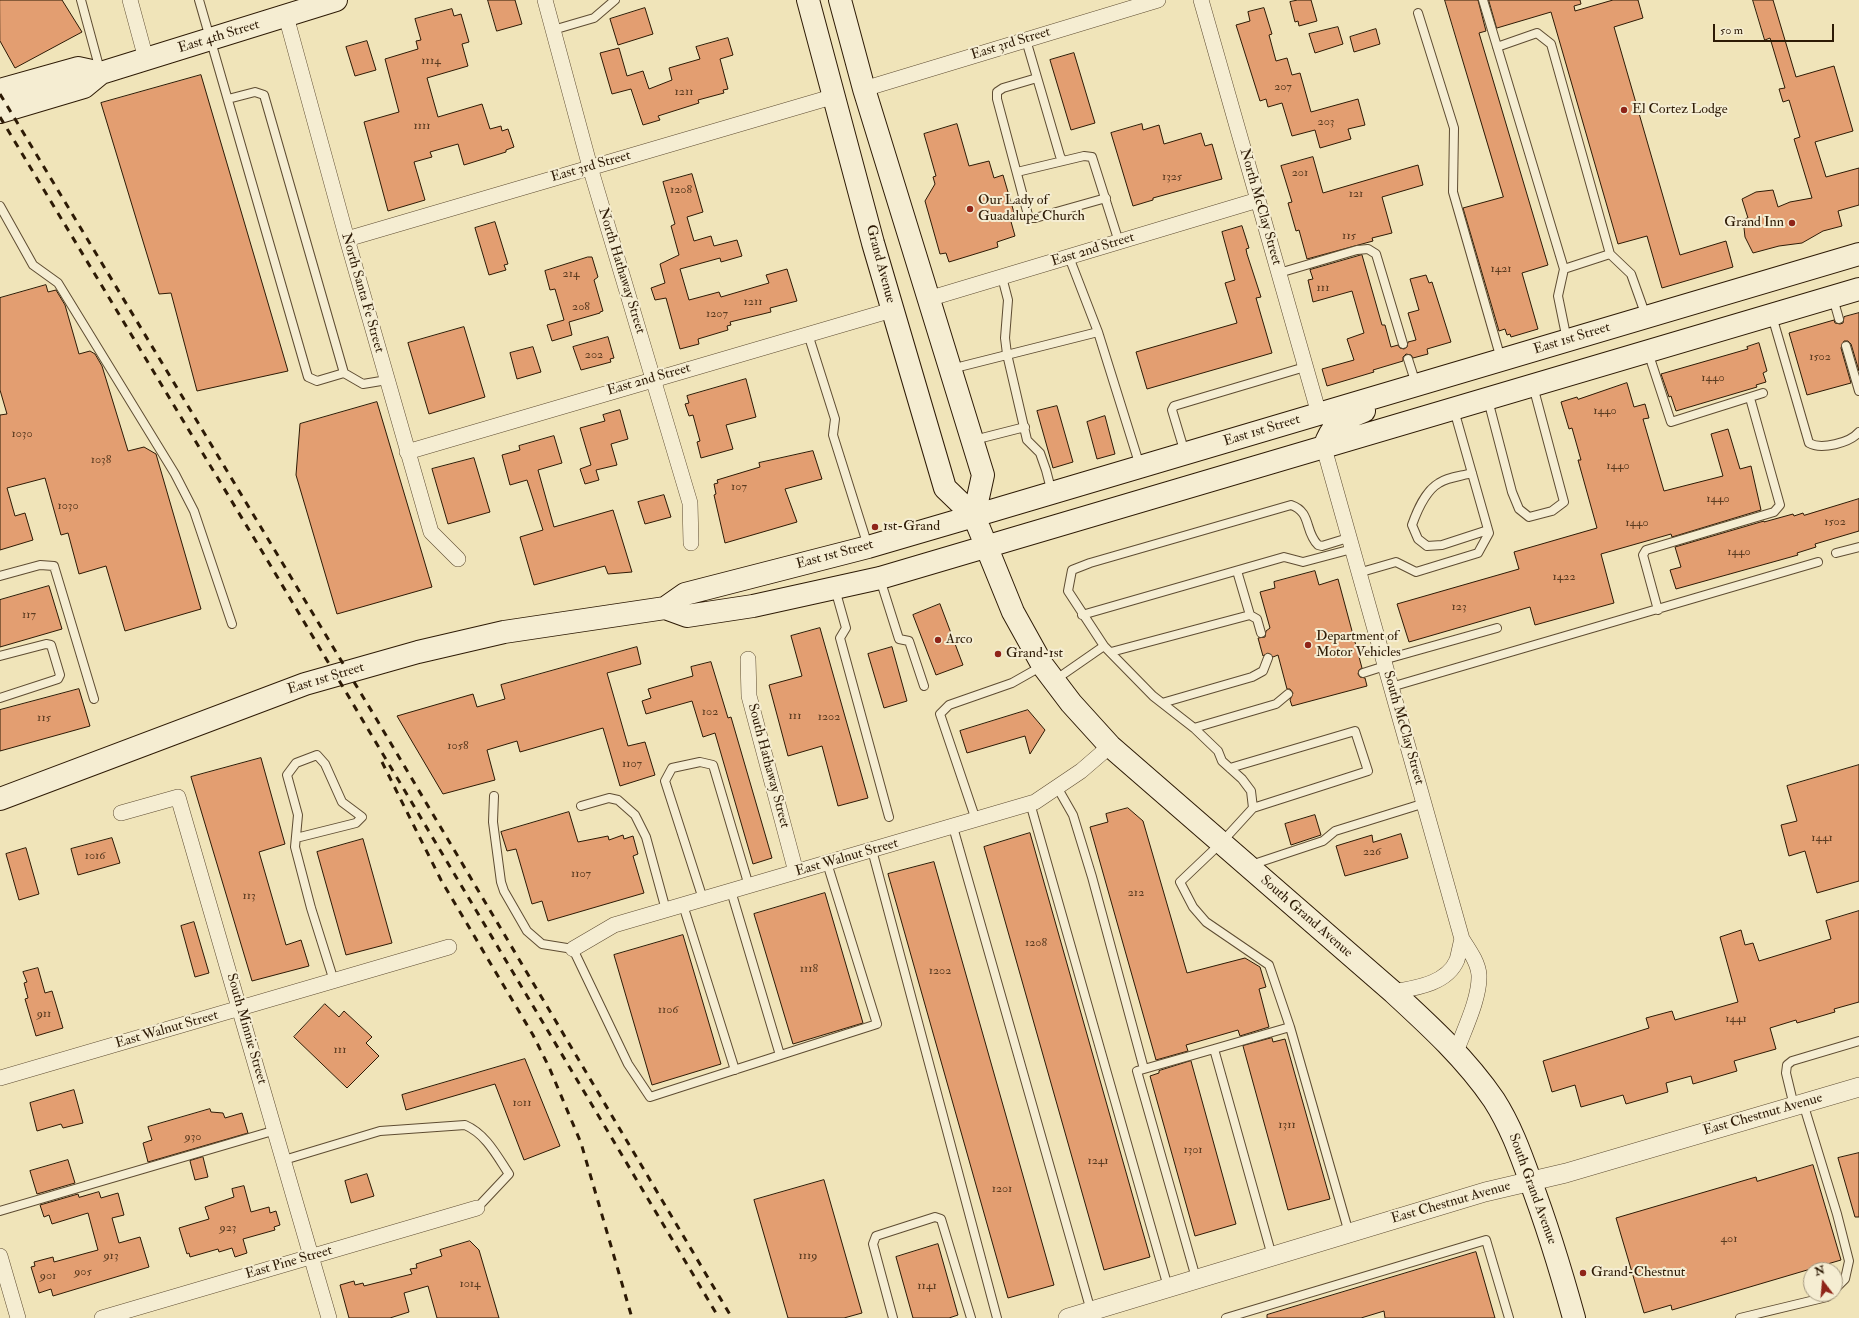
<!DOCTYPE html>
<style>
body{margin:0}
#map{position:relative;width:1859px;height:1318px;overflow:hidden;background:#f0e4b9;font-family:"IM FELL Double Pica",serif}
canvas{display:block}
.north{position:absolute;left:1803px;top:1262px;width:40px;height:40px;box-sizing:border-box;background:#f5edd2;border:1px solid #a59980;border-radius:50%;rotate:344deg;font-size:11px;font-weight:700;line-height:16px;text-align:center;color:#2d1a05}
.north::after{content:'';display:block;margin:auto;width:14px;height:18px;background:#8f2418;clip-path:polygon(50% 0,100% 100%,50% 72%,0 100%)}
.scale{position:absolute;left:1713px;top:24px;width:121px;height:18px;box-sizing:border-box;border:2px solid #2d1a05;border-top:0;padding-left:5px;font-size:12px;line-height:14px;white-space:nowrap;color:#2d1a05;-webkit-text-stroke:3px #f5edd2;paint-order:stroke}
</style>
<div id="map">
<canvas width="1859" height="1318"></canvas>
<div class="north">N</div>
<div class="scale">50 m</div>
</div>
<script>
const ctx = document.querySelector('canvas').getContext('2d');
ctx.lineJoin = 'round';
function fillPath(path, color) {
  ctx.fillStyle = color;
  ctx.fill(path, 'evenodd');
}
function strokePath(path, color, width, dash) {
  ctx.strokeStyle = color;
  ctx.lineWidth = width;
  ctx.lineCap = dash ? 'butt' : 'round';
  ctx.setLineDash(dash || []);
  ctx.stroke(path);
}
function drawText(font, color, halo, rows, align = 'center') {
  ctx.font = font + ' "IM FELL Double Pica",serif';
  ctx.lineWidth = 4;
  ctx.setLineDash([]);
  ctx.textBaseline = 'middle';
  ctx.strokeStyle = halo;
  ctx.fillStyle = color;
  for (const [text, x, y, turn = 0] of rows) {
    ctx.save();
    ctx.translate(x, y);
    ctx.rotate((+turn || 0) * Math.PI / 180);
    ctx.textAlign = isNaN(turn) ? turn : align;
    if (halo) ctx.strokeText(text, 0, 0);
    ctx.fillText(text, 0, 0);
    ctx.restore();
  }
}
const building = new Path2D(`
 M0 0H62L82 32 15 68 0 41Z
 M488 0H515L522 24 497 31Z
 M1298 0H1311L1317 21 1299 26 1298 21 1295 22 1290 2Z
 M1445 0H1478L1486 31 1479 33 1548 265 1522 273 1538 329 1511 337 1510 334 1507 335 1505 329 1499 331 1463 208 1503 197Z
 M1489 0H1580L1581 4 1574 6 1575 11 1613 0H1638L1643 18 1614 27 1680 255 1726 241 1733 267 1662 288 1647 236 1618 244 1551 12 1497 28Z
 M1753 0H1773L1796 77 1834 66 1853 131 1815 142 1826 177 1859 168V205L1838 211 1842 226 1823 231 1802 243 1779 246 1753 253 1745 237 1743 219 1748 218 1742 199 1756 192 1773 190 1778 207 1790 202 1812 198 1794 139 1800 137 1789 100 1783 102 1779 89 1785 88 1770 38 1765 40Z
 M645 8 653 34 618 45 610 19Z
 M1264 8 1272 34 1269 35 1276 61 1287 58 1292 75 1300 73 1311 112 1358 99 1365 125 1348 129 1351 139 1320 148 1315 130 1292 136 1282 103 1268 107 1266 99 1260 101 1236 25 1250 21 1248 12Z
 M452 9 454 16 461 14 469 42 462 44 468 66 427 78 438 117 482 104 490 129 501 126 502 131 508 129 514 147 506 150V152L464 165 458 144 430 152 432 157 414 162 425 200 388 211 364 122 399 112 385 59 418 49 416 41 421 40 415 19Z
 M1338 27 1343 44 1315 53 1309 34Z
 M1376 29 1380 44 1354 52 1350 37Z
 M728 38 733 55 720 59 728 89 723 90 724 93 698 100 699 103 658 116 660 120 643 125 631 89 612 94 600 53 619 48 627 76 643 71 649 89 672 80 669 68 700 59 696 47Z
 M367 41 376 70 355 76 346 47Z
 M1074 53 1095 123 1071 130 1050 60Z
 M201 75 288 371 197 391 171 293 159 294 101 103Z
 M957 124 969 166 989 161 994 178 1003 175 1015 216 1010 218 1015 236 997 242 998 247 949 262 946 253 940 254 925 201 935 184 933 177 936 176 924 134Z
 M1142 124 1143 130 1159 125 1164 144 1201 133 1205 146 1212 144 1222 179 1153 198V200L1133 206 1111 133Z
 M1313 157 1323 193 1418 165 1423 185 1382 197 1392 233 1372 238 1373 241 1307 259 1299 230 1296 231 1288 203 1292 202 1281 166Z
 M692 174 703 212 687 217 694 241 711 236 714 246 737 240 742 256 721 262 720 258 680 269 689 300 719 292 721 297 769 283 766 275 787 269 797 301 770 308 771 312 730 322 731 325 727 326 728 330 698 339 699 344 680 349 666 298 655 300 651 288 665 283 660 264 679 255 671 226 675 224 663 182Z
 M495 222 508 264 504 265 506 270 489 275 475 228Z
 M1242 226 1249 248 1246 249 1247 254 1261 297 1256 298 1272 353 1147 389 1136 352 1237 323 1225 283 1235 280 1222 232Z
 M1362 255 1382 325H1385L1391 347 1398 345 1400 348 1404 349 1407 347 1408 342 1416 340 1408 313 1419 310 1410 279 1426 275 1429 283 1432 282 1451 342 1427 349 1428 354 1413 358 1411 355 1406 354 1403 357V361L1373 370 1374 372 1327 386 1322 369 1354 360 1347 339 1364 333 1352 291 1313 302 1308 280 1313 279 1310 270Z
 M588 257H592L598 277 594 280 603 311 600 312V313L569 322 572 335 552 341 547 325 564 320 555 289 550 290 545 271Z
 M46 285 48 292 56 290 65 305 79 354 90 351 95 354 102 366 128 451 144 447 156 454 201 609 125 631 106 566 79 574 68 533 61 535 45 478 7 488 15 516 25 513 33 540 0 550V415L7 414 0 390V298Z
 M1859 313V371L1851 344 1848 341H1844L1841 348 1851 383 1807 395 1789 333 1834 320 1835 323 1840 324 1843 323 1844 317Z
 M464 327 485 397 429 414 408 343Z
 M608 337 614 358 610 359 611 362 581 370 573 347Z
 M1759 343 1767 371 1763 373 1766 382 1756 385 1757 387 1676 411 1671 396 1669 397 1661 374 1748 349 1747 347Z
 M533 347 541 372 517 379 510 353Z
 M746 379 756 417 726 425 733 449 701 458 697 442 700 441 693 415 689 416 685 404 689 403 687 396Z
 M1627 383 1634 407 1645 404 1649 418 1643 419 1664 491 1723 476 1711 434 1728 429 1740 469 1751 466 1761 510 1672 537 1671 534 1601 554 1614 603 1535 625 1530 607 1409 642 1397 604 1519 569 1514 552 1597 528 1578 460H1581L1572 428 1569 429 1561 402 1577 397 1578 399Z
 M377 402 432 587 337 614 296 475 300 424Z
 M1057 406 1073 462 1053 468 1037 411Z
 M620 410 628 439 611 444 617 465 596 470 599 480 585 484 580 469 591 465 580 428 605 421 603 415Z
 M1105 416 1115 454 1097 459 1087 422Z
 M554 436 562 463 538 470 554 527 613 510 632 572 608 574 605 566 534 585 520 537 543 530 527 480 510 485 502 455 520 450 519 446Z
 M813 451 822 479 785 489 797 522 725 543 714 495 716 494 714 484 718 483 717 480 760 467 759 463Z
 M474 458 490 512 448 524 432 469Z
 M664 495 671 517 645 524 638 502Z
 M1859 499V531L1815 544 1816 547 1797 553 1798 555 1676 589 1670 570 1681 567 1675 547 1764 521V522L1793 514 1794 516 1803 513 1804 515Z
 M1315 571 1319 585 1338 579 1362 668 1359 670 1358 674 1360 677 1365 678 1367 686 1292 706 1290 700 1293 693 1290 689H1287L1278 655 1273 657 1268 653 1263 656 1258 638 1265 637 1266 631 1270 628 1260 592 1275 588 1274 582Z
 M49 586 62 629 0 647V600Z
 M940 604 963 665 936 675 913 615Z
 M820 628 868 798 838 806 822 746 788 756 769 685 802 676 791 636Z
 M637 647 641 664 607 673 628 746 645 742 655 775 620 786 603 728 520 752 517 741 487 750 495 780 443 794 397 716 473 694 477 707 505 699 501 685Z
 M892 647 907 701 884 708 868 654Z
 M711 662 728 718 731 717 772 858 753 864 715 733 703 737 692 701 646 714 642 701 651 698 648 689 693 676 691 667Z
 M79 689 90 726 0 751V710Z
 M1028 710 1045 730 1030 754 1025 736 967 753 960 731Z
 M261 758 285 844 259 852 286 945 301 940 309 966 252 981 191 777Z
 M1859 765V881L1817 893 1805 851 1789 856 1781 825 1797 821 1787 786Z
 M1128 808 1143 821 1187 973 1245 958 1260 967 1266 987 1259 989 1269 1027 1240 1036 1238 1030 1186 1045 1188 1051 1156 1060 1090 827 1108 822 1106 814Z
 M569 812 578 842 608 836 609 840 623 835 624 839 633 836 638 854 633 856 644 893 548 921 542 901 532 904 516 849 507 851 501 832Z
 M1315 815 1321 835 1291 845 1285 824Z
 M1030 833 1150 1257 1104 1270 984 847Z
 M1401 834 1408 858 1345 876 1336 846 1372 835 1373 842Z
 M112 838 120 863 78 875 71 849Z
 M363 839 392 943 346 955 317 852Z
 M26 848 39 894 19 900 6 854Z
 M934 862 1054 1285 1008 1298 888 874Z
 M825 893 863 1023 793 1044 754 914Z
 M1859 911V1002L1834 1009 1835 1012 1797 1023 1796 1020 1770 1028 1776 1049 1734 1061 1737 1071 1693 1084 1691 1076 1666 1083 1668 1092 1626 1104 1623 1095 1581 1107 1575 1085 1552 1092 1543 1061 1649 1028 1646 1018 1672 1011 1675 1020 1738 1002 1720 937 1741 930 1745 945 1753 943 1759 961 1831 939 1826 921Z
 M194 922 209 973 195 977 181 926Z
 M683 935 721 1064 652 1085 614 955Z
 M38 968 45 993 52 991 63 1028 36 1036 25 999 28 998 24 983 27 982 23 972Z
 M325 1004 339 1017 344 1011 372 1037 366 1043 379 1056 347 1088 294 1037Z
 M1272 1038 1273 1042 1285 1039 1330 1199 1288 1210 1243 1046Z
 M525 1059 560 1146 524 1160 495 1084 406 1110 402 1095Z
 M1191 1061 1236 1224 1195 1236 1150 1076 1159 1073V1071Z
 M74 1090 83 1123 63 1128 61 1124 37 1131 30 1103Z
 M210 1109 211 1112 223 1113 225 1118 242 1113 248 1133 148 1162 143 1143 152 1140 148 1127Z
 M1859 1153V1217H1855L1838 1158Z
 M203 1157 208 1177 195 1180 190 1161Z
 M68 1160 75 1183 37 1194 30 1171Z
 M1813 1165 1841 1260 1672 1310 1671 1305 1644 1313 1616 1218 1756 1177 1757 1181Z
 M367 1174 374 1196 351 1203 345 1181Z
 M824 1180 862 1313 844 1318H788L754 1200Z
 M244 1186 251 1212 269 1207 270 1213 276 1211 280 1225 274 1227 275 1230 243 1239 247 1253 235 1257 232 1248 219 1252 218 1249 190 1257 189 1253 187 1254 179 1228 209 1219 205 1207 234 1197 232 1189Z
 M99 1192 101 1198 118 1193 124 1215 112 1218 119 1243 140 1237 149 1267 53 1296 51 1289 39 1293 31 1267 35 1266 34 1262 53 1257 54 1262 98 1250 88 1213 52 1224 49 1215 44 1217 40 1205 78 1194 79 1197Z
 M470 1241 479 1250 499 1318H437L428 1286 404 1293 409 1312 390 1318H349L340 1285 354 1281 355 1285 363 1283 364 1286 412 1274 410 1269 417 1268 416 1264 442 1256 440 1250Z
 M938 1244 958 1315 949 1318H913L896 1257Z
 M1476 1252 1495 1318H1385L1384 1311 1361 1318H1267V1315Z`);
const service = new Path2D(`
 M81 0 100 70
 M199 0 308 377 317 381 344 373 264 95 255 92 228 99
 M1483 0 1564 269 1558 296 1567 340
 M1418 13 1454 128 1453 192 1501 359
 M553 30 594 18 615 0
 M1026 40 1060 156 1063 161 1084 156 1092 157 1119 242
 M1497 47 1537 33 1551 44 1610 254 1631 274 1646 316
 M1037 78 1003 88 997 92V99L1028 215 1030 218H1035L1106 198
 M1017 172 1063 161
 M0 206 33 265 58 283 175 474 194 511 232 624
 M1069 257 1098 332 1140 466
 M1564 269 1610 254
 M1279 273 1357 250 1368 249 1376 254 1403 344
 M1002 277 1008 300 1005 338 1007 354 1027 440 1040 453 1046 470 1052 493
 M1833 298 1839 319
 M1772 316 1809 443C1821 450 1850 443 1859 432
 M808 334 835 419 833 435 868 546
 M1846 346 1859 391
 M1648 352 1671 422 1763 393
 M1408 359 1416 384
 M951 369 1098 332
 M344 373 363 384 387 380
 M1488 400 1512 492 1519 509 1529 517 1552 511 1564 502 1533 386
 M974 440 1025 427
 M1185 453 1172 410 1174 406 1305 367
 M1472 473C1462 476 1448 477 1439 483 1425 491 1417 511 1412 525L1418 539 1427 546 1442 545 1488 530
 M1836 553 1859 547
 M1358 573 1396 562 1416 572 1478 553 1489 533 1454 410
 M0 576 40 565 54 566 94 699
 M880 579 899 639 909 641 924 686
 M835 589 846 628 840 638 889 817
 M1658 610 1643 555 1646 550 1774 512 1780 505 1750 398
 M1082 615 1284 557 1303 562 1352 549
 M1250 615 1257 619 1261 633
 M1111 652 1250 615 1237 571
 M0 656 46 644 51 645 60 675 58 679 0 698
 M1383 660 1497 628
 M1363 673 1385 666
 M1055 680 1104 646
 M1391 687 1818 562
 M1162 703 1252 677 1263 671 1268 658
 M1194 728 1276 704 1288 694
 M1230 768 1355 731 1368 771 1253 808
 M1057 787 1073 815 1092 877 1144 1069
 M494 796 493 822 501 882 504 891 527 931 542 944 573 949 628 1064 650 1097 877 1024 827 863
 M1030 803 1168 1287
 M581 806 609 798 618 800 635 815 646 837 666 910
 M976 820 940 714 949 705 1012 683 1042 666
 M953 827 1091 1311
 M296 838 356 823 362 817 342 802 325 764 317 755 296 763 287 775 298 815 295 847 311 908 334 981
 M872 850 997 1318
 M1251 865 1323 841 1335 831 1425 803
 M731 891 780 1055
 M703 899 665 781 672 768 700 762 713 765 749 886
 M683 905 735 1070
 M1290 1027 1269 965 1206 922 1193 907 1180 882 1221 843 1253 808 1251 791 1242 779 1222 761 1218 751 1194 728 1153 696 1104 646 1068 591 1072 570 1090 563 1291 505C1312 512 1304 531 1318 545L1322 546 1348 538
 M1214 1049 1290 1027 1349 1233
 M1803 1103 1837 1214 1849 1261 1845 1279 1835 1289
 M1794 1106 1786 1073 1787 1065 1792 1061 1859 1041
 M284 1160 380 1131 465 1125C486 1134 497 1156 509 1174L477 1208
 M0 1211 276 1130
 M1196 1278 1137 1071 1214 1049 1272 1256
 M893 1318 873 1244 876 1236 935 1217 941 1219 971 1318
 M1226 1318 1486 1240 1509 1318
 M1740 1318 1827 1297 1830 1294`);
const minor = new Path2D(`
 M130 0 146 59
 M545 0 590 167 690 503 691 543
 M1201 0 1319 414
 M286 16 347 239 431 532 458 559
 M864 89 1158 0
 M347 239 835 96
 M928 299 1258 200
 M1324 448 1462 939C1469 950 1478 962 1479 975 1480 998 1464 1030 1456 1052
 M407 452 892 310
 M748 659 749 696 796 872
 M121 813 178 797 329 1318
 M573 949 614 925 1035 802 1081 771 1110 746
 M1393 992C1415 988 1447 984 1457 960 1459 953 1460 946 1462 939
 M0 1078 449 947
 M0 1256 18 1318
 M102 1318 477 1208`);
const tertiary = new Path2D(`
 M1068 1318 1485 1192 1566 1173 1859 1087`);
const secondary = new Path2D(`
 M808 0 873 243 945 488 974 516 1013 612 1043 666 1071 703 1110 746 1393 992C1430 1026 1466 1059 1494 1100 1510 1125 1520 1152 1530 1180 1547 1225 1561 1271 1574 1318
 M840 0 864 89 983 475 974 516
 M0 90 78 68 101 73
 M0 112 84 87 101 73 336 0
 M1324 448C1332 423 1341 421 1364 411
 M665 608 687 616 753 606 880 578 1859 289
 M0 799 305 684 418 652 504 632 665 608 685 594 868 547 974 516 1859 254`);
const rail = new Path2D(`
 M0 94 377 720 732 1318
 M0 117 269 563 719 1318
 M382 762 441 880 533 1035 549 1067 581 1143 632 1318`);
const markers = [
 [1624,110,4,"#8f2418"],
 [970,209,4,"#8f2418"],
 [1792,223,4,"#8f2418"],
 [875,527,4,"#8f2418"],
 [938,640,4,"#8f2418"],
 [1308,645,4,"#8f2418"],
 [998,654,4,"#8f2418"],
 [1583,1273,4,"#8f2418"]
];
const numberNames = [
 ["1114",431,61],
 ["207",1283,87],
 ["1211",684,92],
 ["203",1326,122],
 ["1111",422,126],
 ["201",1300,173],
 ["1325",1172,177],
 ["1208",681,190],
 ["121",1356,194],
 ["115",1349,236],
 ["1421",1501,269],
 ["214",571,274],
 ["111",1323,288],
 ["1211",753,302],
 ["208",581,307],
 ["1207",717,314],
 ["202",594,355],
 ["1502",1820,357],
 ["1440",1713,378],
 ["1440",1605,411],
 ["1030",22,434],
 ["1038",101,460],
 ["1440",1618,466],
 ["107",739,487],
 ["1440",1718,499],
 ["1030",68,506],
 ["1502",1835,522],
 ["1440",1637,523],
 ["1440",1739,552],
 ["1422",1564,577],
 ["123",1459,607],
 ["117",29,615],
 ["102",710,712],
 ["111",795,716],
 ["1202",829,717],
 ["115",44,718],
 ["1058",458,746],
 ["1107",632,764],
 ["1441",1822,838],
 ["226",1372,852],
 ["1016",95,856],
 ["1107",581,874],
 ["212",1136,893],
 ["113",249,896],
 ["1208",1036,943],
 ["1118",809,969],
 ["1202",940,971],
 ["1106",668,1010],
 ["911",44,1014],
 ["1441",1736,1019],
 ["111",340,1050],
 ["1011",522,1103],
 ["1311",1287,1125],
 ["930",193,1137],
 ["1301",1193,1150],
 ["1241",1098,1161],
 ["1201",1002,1189],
 ["923",228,1228],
 ["401",1729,1239],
 ["913",111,1256],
 ["1119",808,1256],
 ["905",83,1272],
 ["901",48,1276],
 ["1014",470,1284],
 ["1141",927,1286]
];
const streetNames = [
 ["East 4th Street",219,37,-17],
 ["East 3rd Street",1011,44,-17],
 ["East 3rd Street",591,167,-16],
 ["North McClay Street",1260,207,74],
 ["East 2nd Street",1093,250,-17],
 ["Grand Avenue",880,264,75],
 ["North Hathaway Street",621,271,73],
 ["North Santa Fe Street",362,293,74],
 ["East 1st Street",1572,339,-17],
 ["East 2nd Street",649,380,-16],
 ["East 1st Street",1262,431,-17],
 ["East 1st Street",835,555,-15],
 ["East 1st Street",326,679,-17],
 ["South McClay Street",1403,728,74],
 ["South Hathaway Street",768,766,75],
 ["East Walnut Street",847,858,-16],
 ["South Grand Avenue",1306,917,41],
 ["South Minnie Street",246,1029,74],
 ["East Walnut Street",167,1030,-16],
 ["East Chestnut Avenue",1763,1115,-16],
 ["South Grand Avenue",1532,1189,70],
 ["East Chestnut Avenue",1451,1203,-16],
 ["East Pine Street",289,1263,-16]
];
const poiNames = [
 ["El Cortez Lodge",1632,110],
 ["Our Lady of",978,201],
 ["Guadalupe Church",978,217],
 ["Grand Inn",1784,223,"right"],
 ["1st-Grand",883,527],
 ["Department of",1316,637],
 ["Motor Vehicles",1316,653],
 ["Arco",946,640],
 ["Grand-1st",1006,654],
 ["Grand-Chestnut",1591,1273]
];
fillPath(building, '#e39e71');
strokePath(building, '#2d1a05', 1);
strokePath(service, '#5e4c32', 10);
strokePath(minor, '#5e4c32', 16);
strokePath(tertiary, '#5e4c32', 20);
strokePath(secondary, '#2d1a05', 24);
strokePath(service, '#f5edd2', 8);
strokePath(minor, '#f5edd2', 15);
strokePath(tertiary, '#f5edd2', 19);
strokePath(secondary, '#f5edd2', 22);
strokePath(rail, '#2d1a05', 3, [7, 7]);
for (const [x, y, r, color] of markers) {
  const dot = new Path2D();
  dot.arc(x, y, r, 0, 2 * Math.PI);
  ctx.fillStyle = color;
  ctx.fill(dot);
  strokePath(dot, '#f5edd2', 1.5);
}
drawText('12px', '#5a3b20', null, numberNames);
drawText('14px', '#2d1a05', '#f5edd2', streetNames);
drawText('14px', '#2d1a05', '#f5edd2', poiNames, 'left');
</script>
